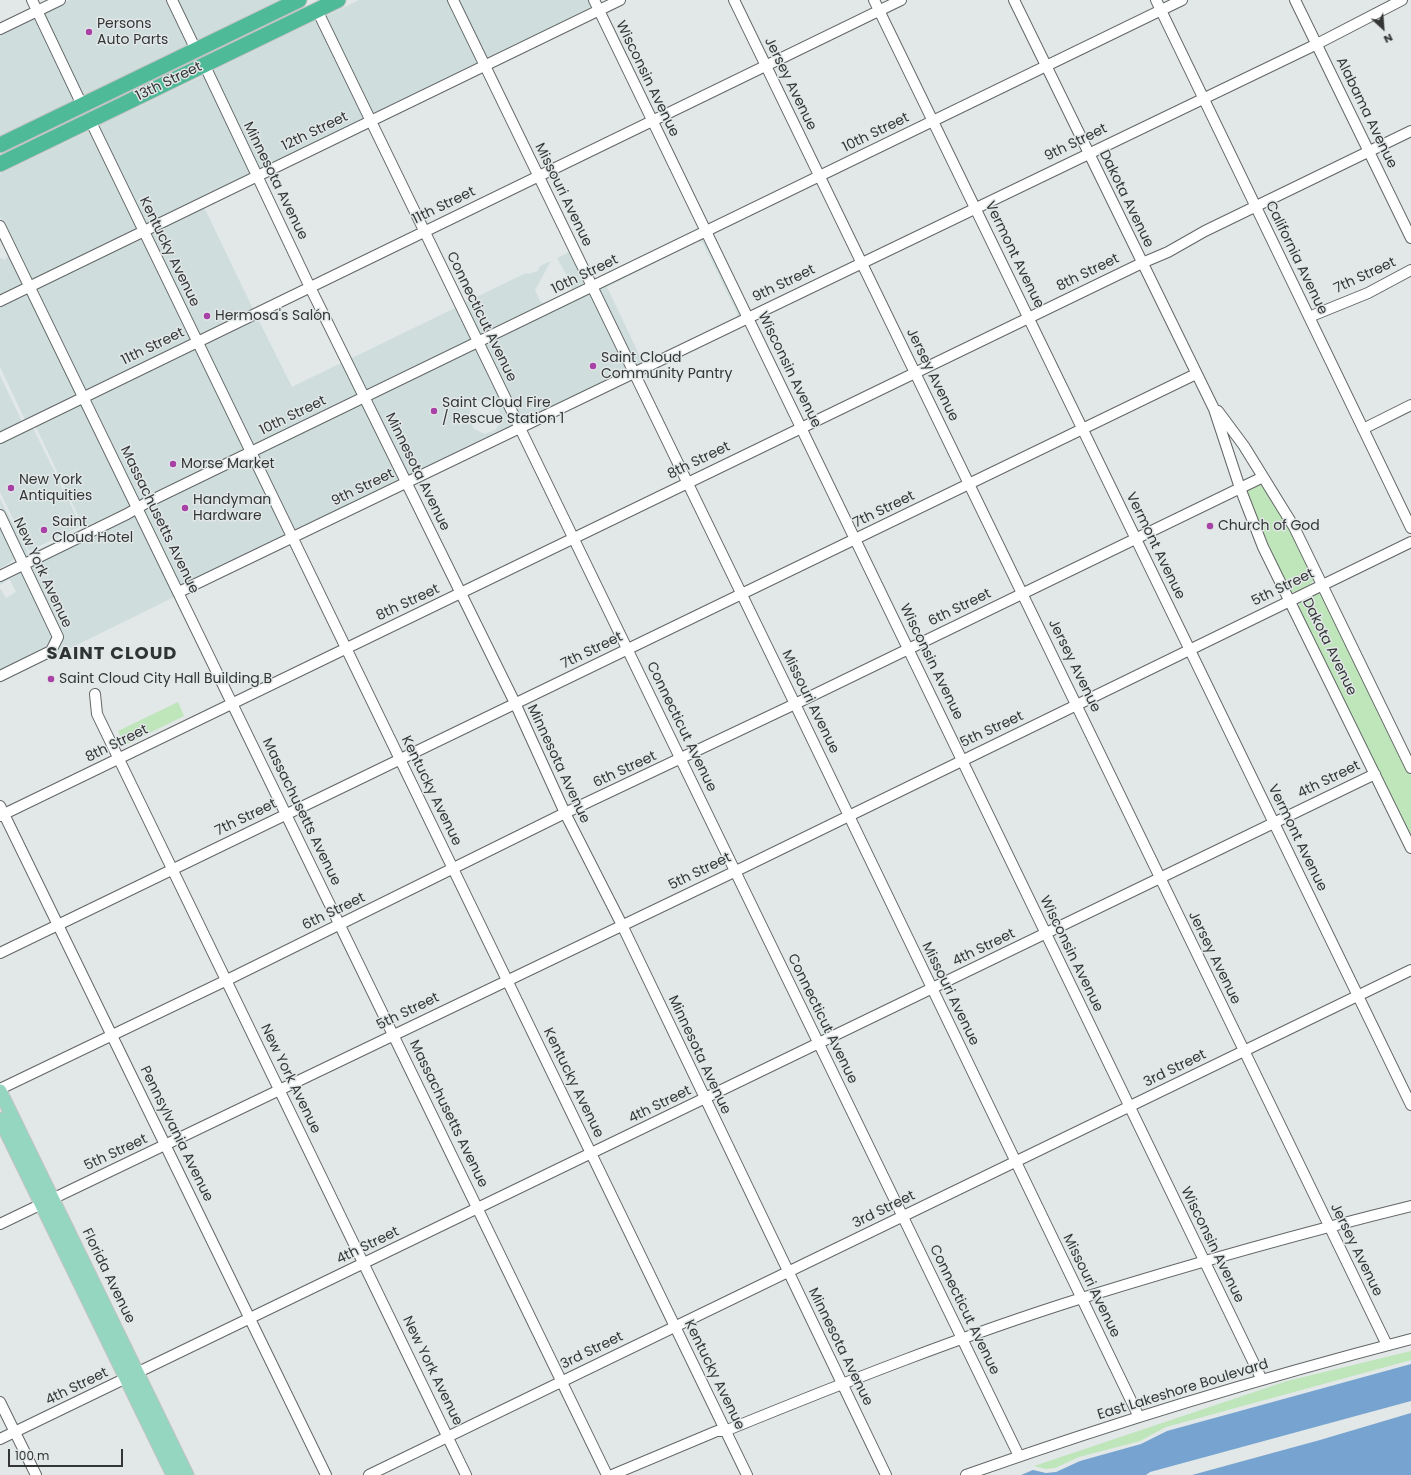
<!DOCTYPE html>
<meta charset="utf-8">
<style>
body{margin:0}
#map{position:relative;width:1411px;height:1475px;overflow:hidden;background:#e2e7e7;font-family:Poppins,sans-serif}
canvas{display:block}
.north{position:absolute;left:1363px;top:8px;width:40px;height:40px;-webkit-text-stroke:3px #e2e7e7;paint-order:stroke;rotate:154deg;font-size:11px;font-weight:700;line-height:16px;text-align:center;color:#343636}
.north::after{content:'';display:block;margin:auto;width:14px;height:18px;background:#343636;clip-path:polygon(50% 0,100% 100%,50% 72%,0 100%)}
.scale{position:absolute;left:8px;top:1449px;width:115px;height:18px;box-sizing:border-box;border:2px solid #343636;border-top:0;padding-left:5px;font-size:12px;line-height:14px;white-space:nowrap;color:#343636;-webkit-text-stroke:3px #e2e7e7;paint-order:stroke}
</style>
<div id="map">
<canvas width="1411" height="1475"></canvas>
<div class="north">N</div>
<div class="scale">100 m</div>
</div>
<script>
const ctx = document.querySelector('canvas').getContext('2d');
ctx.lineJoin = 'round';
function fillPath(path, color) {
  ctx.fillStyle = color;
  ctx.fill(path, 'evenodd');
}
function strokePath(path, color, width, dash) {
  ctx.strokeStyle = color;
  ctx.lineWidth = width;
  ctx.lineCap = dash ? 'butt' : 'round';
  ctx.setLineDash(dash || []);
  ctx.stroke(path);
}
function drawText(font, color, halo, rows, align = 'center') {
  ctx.font = font + ' Poppins,sans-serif';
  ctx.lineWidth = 3;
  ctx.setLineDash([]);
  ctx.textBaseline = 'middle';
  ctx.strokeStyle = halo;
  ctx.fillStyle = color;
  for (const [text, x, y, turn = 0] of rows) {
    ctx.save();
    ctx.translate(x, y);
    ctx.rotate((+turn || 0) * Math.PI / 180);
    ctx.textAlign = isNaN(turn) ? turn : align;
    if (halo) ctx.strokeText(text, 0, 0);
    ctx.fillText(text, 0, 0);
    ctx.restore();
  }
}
const built = new Path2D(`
 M70 0H167L190 46 83 98 43 13Z
 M176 0H285L197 43Z
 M359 0H448L480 63 373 115 324 17Z
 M457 0H589L593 8 487 60Z
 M36 16 76 102 0 138V34Z
 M317 20 365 119 259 170 212 71Z
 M205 75 252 173 145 225 98 126Z
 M91 130 138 229 31 281 0 217V174Z
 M204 207 253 309 199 335 149 233Z
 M0 235 24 284 0 296V258L5 260 8 256 0 240Z
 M142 237 191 339 85 390 35 289Z
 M704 237 742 315 726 323 737 317V313L703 243 698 241 607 287 642 361 644 363 635 367 598 289Z
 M571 251 587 284 480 336 464 303 526 273 528 274 538 271 540 266 551 261 535 290 540 301 544 303 571 290 572 285 557 258Z
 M28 293 78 394 25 420 0 367V306Z
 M591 293 628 371 522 423 484 344Z
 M457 307 473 339 366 392 350 359Z
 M257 317 292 387 343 362 359 395 252 447 202 343Z
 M195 347 245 450 139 502 89 398Z
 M477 347 515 426 408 477 370 400ZM484 400 490 401 498 407 501 419 499 425 495 430 485 434 474 429 468 418 472 406 477 401Z
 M0 375 26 430 33 428 81 526 29 551 0 492Z
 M81 402 132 506 25 559 0 506V499L29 554 84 528 35 425Z
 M363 403 401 481 294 532 256 455Z
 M249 458 287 536 180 587 143 510Z
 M136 514 176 596 0 683V681L53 655 62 641 29 567Z
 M0 523 15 554V558L8 564 0 568Z
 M22 570 54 637 48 647 0 671V588L6 598 16 592 10 580H7L0 585V581Z`);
const green = new Path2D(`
 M1261 483 1289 525 1315 577C1312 586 1299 593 1289 592L1248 497 1247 491 1253 485Z
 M1317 593 1324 596 1411 776V841L1298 608 1301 599Z
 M178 702 184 716 125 745 118 731Z
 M1411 1351V1360L1166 1427 1140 1441 1079 1457 1055 1468 1046 1469 1034 1466 1287 1381Z`);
const water = new Path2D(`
 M1411 1364V1401L1150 1472 1146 1475H1021L1033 1470 1046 1473 1056 1472 1080 1461 1141 1444 1167 1431Z
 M1411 1413V1475H1192L1320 1440Z`);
const minor = new Path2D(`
 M32 0 82 105
 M172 0 196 50
 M453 0 795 704 1139 1417
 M594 0 1262 1380
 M734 0 1387 1345
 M874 0 1411 1105
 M1014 0 1214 409 1240 488 1263 547 1411 848
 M1156 0 1411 528
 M1295 0 1411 238
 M317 10 1019 1456
 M0 29 60 0
 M204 64 307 281 515 703 565 813 622 925 886 1475
 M90 120 747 1475
 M0 226 607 1475
 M0 301 620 0
 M1309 317 1368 293 1411 270
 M1218 411 1244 446 1294 527 1411 768
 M1363 429 1411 405
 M0 438 901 0
 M0 515 58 637 51 651 0 676
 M0 576 127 514 146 503 1182 0
 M179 592 1317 44 1402 0
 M95 694 97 714 466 1475
 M0 806 326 1475
 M0 816 1142 263 1168 252 1205 231 1411 131
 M0 953 1196 374
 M0 1089 227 980 565 813 795 704 1263 477
 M0 1224 736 871 1411 542
 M0 1402 36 1475
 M0 1439 1375 774
 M369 1475 1411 970
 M612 1475 717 1431H725C843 1383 961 1336 1082 1298 1191 1264 1301 1233 1411 1206
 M966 1475C1112 1423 1261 1378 1411 1339`);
const major = new Path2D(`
 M0 1091 187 1475
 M0 1119 173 1475`);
const highway = new Path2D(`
 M0 145 299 0
 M0 164 338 0`);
const markers = [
 [89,32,4,"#a842a6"],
 [207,316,4,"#a842a6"],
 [593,366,4,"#a842a6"],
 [434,411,4,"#a842a6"],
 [173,464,4,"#a842a6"],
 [11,488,4,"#a842a6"],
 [185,508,4,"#a842a6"],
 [1210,526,4,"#a842a6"],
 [44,530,4,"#a842a6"],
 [51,679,4,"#a842a6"]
];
const poiNames = [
 ["Persons",97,24],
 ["Auto Parts",97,40],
 ["Hermosa's Salón",215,316],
 ["Saint Cloud",601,358],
 ["Community Pantry",601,374],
 ["Saint Cloud Fire",442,403],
 ["/ Rescue Station 1",442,419],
 ["Morse Market",181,464],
 ["New York",19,480],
 ["Antiquities",19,496],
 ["Handyman",193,500],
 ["Hardware",193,516],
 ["Saint",52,522],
 ["Cloud Hotel",52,538],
 ["Church of God",1218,526],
 ["Saint Cloud City Hall Building B",59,679]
];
const streetNames = [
 ["Wisconsin Avenue",647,79,64],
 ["13th Street",169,82,-26],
 ["Jersey Avenue",790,84,64],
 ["Alabama Avenue",1366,113,64],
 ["12th Street",315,132,-26],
 ["10th Street",876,133,-26],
 ["9th Street",1076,143,-26],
 ["Minnesota Avenue",275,181,64],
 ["Missouri Avenue",563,195,64],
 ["Dakota Avenue",1126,199,64],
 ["11th Street",444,206,-26],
 ["Kentucky Avenue",169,252,64],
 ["Vermont Avenue",1014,255,64],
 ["California Avenue",1296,258,64],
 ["8th Street",1088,273,-26],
 ["10th Street",585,275,-26],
 ["7th Street",1365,276,-25],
 ["9th Street",784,284,-26],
 ["Connecticut Avenue",481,317,64],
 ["11th Street",153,347,-26],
 ["Wisconsin Avenue",789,370,64],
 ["Jersey Avenue",932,375,64],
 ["10th Street",293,416,-26],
 ["8th Street",699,461,-26],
 ["Minnesota Avenue",417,472,64],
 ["9th Street",363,488,-26],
 ["7th Street",884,510,-26],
 ["Massachusetts Avenue",159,520,64],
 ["Vermont Avenue",1155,546,64],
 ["New York Avenue",42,573,65],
 ["5th Street",1283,588,-26],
 ["8th Street",408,603,-25],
 ["6th Street",960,608,-26],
 ["Dakota Avenue",1329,647,64],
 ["7th Street",592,651,-26],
 ["Wisconsin Avenue",931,662,64],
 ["Jersey Avenue",1074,666,64],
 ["Missouri Avenue",810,702,64],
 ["Connecticut Avenue",681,727,64],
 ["5th Street",992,730,-25],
 ["8th Street",117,744,-26],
 ["Minnesota Avenue",558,764,65],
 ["6th Street",625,770,-25],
 ["4th Street",1329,780,-26],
 ["Kentucky Avenue",431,791,64],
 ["Massachusetts Avenue",301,812,64],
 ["7th Street",246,818,-26],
 ["Vermont Avenue",1297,838,64],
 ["5th Street",700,872,-26],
 ["6th Street",334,912,-26],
 ["4th Street",984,948,-26],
 ["Wisconsin Avenue",1071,954,64],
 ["Jersey Avenue",1214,958,64],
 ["Missouri Avenue",950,994,64],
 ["5th Street",408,1012,-26],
 ["Connecticut Avenue",822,1019,64],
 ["Minnesota Avenue",699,1055,65],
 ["3rd Street",1175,1069,-26],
 ["New York Avenue",290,1079,64],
 ["Kentucky Avenue",573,1083,64],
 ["4th Street",660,1105,-26],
 ["Massachusetts Avenue",448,1114,64],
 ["Pennsylvania Avenue",176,1134,64],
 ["5th Street",116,1153,-25],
 ["3rd Street",884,1210,-26],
 ["Wisconsin Avenue",1212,1245,64],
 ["4th Street",368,1246,-26],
 ["Jersey Avenue",1356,1250,64],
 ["Florida Avenue",108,1276,64],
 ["Missouri Avenue",1091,1286,64],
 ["Connecticut Avenue",964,1310,64],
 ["Minnesota Avenue",840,1347,64],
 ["3rd Street",592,1351,-26],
 ["New York Avenue",432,1371,64],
 ["Kentucky Avenue",714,1375,64],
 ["4th Street",77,1387,-26],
 ["East Lakeshore Boulevard",1183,1390,-17]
];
const districtNames = [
 ["SAINT CLOUD",112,654]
];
fillPath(built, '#cfdddd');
fillPath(green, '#bfe5ba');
fillPath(water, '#76a3d0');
strokePath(minor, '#626666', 12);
strokePath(major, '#c2c3c3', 15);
strokePath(highway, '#c2c3c3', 17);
strokePath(minor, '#fff', 10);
strokePath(major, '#95d6c1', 13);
strokePath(highway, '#4fba97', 15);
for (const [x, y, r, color] of markers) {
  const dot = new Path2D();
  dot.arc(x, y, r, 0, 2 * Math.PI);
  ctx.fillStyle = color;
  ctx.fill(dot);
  strokePath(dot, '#e2e7e7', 1.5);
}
drawText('14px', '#343636', '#e2e7e7', poiNames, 'left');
drawText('14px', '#343636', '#e2e7e7', streetNames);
ctx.letterSpacing = '1px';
drawText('bold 18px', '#303333', '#e2e7e7', districtNames);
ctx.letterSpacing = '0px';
</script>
